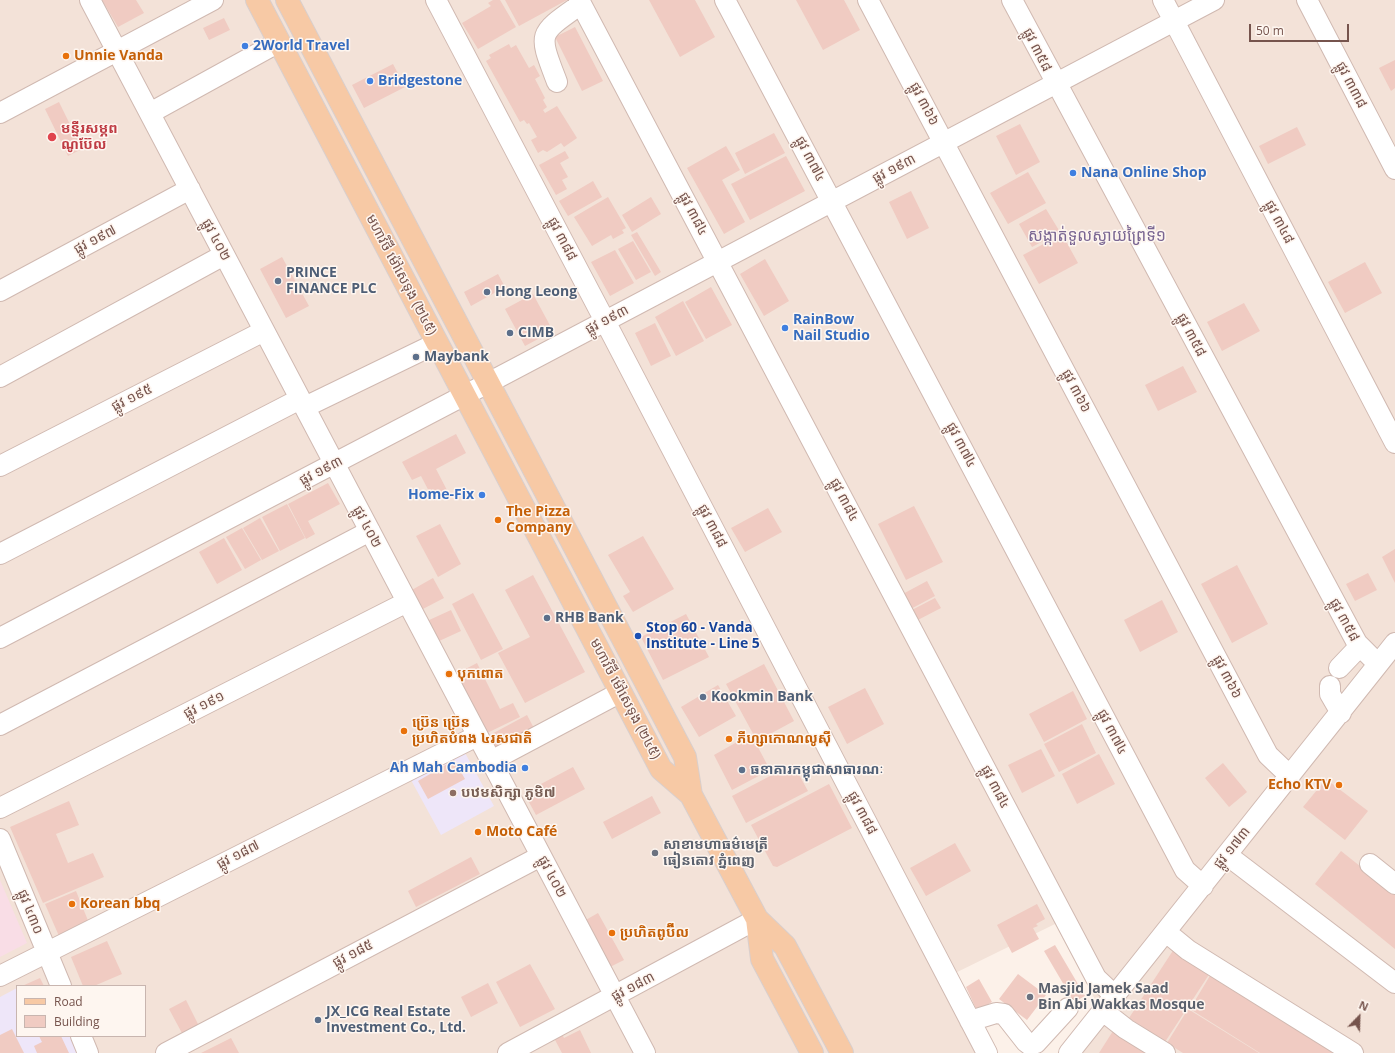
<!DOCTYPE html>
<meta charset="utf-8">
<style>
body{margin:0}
#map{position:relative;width:1395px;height:1053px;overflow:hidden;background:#fcf1e9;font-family:"Open Sans",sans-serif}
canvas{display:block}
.legend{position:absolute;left:16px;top:985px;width:130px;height:52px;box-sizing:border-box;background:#fef6f0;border:1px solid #c8b5af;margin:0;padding:5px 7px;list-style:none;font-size:12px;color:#76544d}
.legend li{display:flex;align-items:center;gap:8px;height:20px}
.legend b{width:20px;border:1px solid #c8b5af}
.north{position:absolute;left:1339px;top:997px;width:40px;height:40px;-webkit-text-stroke:3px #fef6f0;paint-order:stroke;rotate:23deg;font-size:11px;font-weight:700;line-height:16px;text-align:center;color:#76544d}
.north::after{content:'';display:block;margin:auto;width:14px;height:18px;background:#76544d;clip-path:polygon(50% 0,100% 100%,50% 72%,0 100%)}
.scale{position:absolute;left:1249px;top:24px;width:100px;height:18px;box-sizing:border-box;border:2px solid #76544d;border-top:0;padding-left:5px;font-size:12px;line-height:14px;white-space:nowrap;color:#76544d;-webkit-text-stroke:3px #fef6f0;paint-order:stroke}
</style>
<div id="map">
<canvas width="1395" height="1053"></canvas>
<ul class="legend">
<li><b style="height:5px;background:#f7c9a5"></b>Road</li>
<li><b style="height:11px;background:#f0cbc2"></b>Building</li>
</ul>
<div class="north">N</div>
<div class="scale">50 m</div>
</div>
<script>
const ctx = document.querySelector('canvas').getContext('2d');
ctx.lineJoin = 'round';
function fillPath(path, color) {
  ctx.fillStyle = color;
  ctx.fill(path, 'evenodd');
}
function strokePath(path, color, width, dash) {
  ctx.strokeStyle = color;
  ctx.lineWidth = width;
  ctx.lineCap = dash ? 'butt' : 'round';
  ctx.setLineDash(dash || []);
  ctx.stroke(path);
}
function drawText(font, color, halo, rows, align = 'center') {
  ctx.font = font + ' "Open Sans","Noto Sans Khmer",sans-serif';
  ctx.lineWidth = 3;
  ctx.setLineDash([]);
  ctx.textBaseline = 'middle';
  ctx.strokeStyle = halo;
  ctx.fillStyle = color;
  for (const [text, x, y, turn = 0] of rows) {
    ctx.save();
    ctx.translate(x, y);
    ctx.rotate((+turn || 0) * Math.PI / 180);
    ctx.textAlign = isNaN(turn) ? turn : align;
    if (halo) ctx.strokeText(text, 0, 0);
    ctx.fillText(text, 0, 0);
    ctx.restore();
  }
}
const residential = new Path2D(`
 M0 0H1395V1053H1082L1107 1022 1055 924 943 979 982 1053H0ZM17 986H145V1036H17Z`);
const education = new Path2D(`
 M464 751 494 806 441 835 411 780Z
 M17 988V1036H70L77 1053H0V997Z`);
const medical = new Path2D(`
 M0 880 27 943 0 957Z`);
const building = new Path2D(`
 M102 0H136L144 13 118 27Z
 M493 0H500L516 27 478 49 462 23 491 6 488 3Z
 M505 0H567L519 26Z
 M649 0H695L715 37 680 57Z
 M796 0H844L860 30 823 50Z
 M224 18 230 30 209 40 203 28Z
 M575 27 603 81 582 91 555 37Z
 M509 44 511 48 516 45 529 68 534 65 540 76 535 79 545 98 543 100 547 107 543 110 545 113 557 106 577 138 564 147 561 143 547 152 543 150 538 153 531 140 537 137 529 123 527 124 524 120 520 122 486 61 491 58 489 55Z
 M1395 60V88L1391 91 1379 68Z
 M393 64 405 87 364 108 352 85Z
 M59 102 82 149 68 156 45 109Z
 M1020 124 1040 162 1016 175 996 136Z
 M1297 127 1306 145 1268 164 1259 146Z
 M774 133 785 153 745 174 735 153Z
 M726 146 740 170 722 180 745 222 724 234 687 168Z
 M565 151 569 158 560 163 568 177 562 180 567 189 556 195 539 165Z
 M786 156 805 191 750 220 731 184Z
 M1028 172 1046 203 1008 224 990 193Z
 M593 181 602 197 568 216 559 201Z
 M911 191 929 228 907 239 889 202Z
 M608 197 626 228 622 230 624 233 613 239 611 235 592 246 574 217Z
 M651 197 661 214 632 232 622 215Z
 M1046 209 1060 232 1032 247 1019 224Z
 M637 232 661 272 655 276 631 235Z
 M1062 234 1078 263 1039 284 1023 255Z
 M633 241 651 272 636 280 618 249Z
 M615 250 634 283 610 296 591 262Z
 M282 257 309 306 286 318 260 269Z
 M765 259 789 301 764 316 740 274Z
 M1365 262 1382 293 1345 313 1328 282Z
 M498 274 505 287 471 306 464 292Z
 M711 287 732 325 706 339 685 302Z
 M533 294 553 331 525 346 505 309Z
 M683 301 704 341 676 356 655 317Z
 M1244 303 1260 331 1222 351 1207 322Z
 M655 323 671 356 651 366 635 333Z
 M1183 366 1197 392 1158 411 1145 385Z
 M456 434 466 453 436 469 449 494 434 501 421 476 412 480 402 462Z
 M328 483 340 504 308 521 315 534 306 539 288 504Z
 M287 504 305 538 280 551 262 517Z
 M914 506 943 562 906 580 878 524Z
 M768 508 782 532 745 552 731 528Z
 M260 518 279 551 262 560 243 528Z
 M440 524 461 564 438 577 416 536Z
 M242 528 261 560 245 569 226 537Z
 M643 536 674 589 633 612 623 596 630 592 608 555Z
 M224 538 242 570 217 584 199 552Z
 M1395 549V583L1382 557Z
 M1237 565 1268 624 1232 643 1201 584Z
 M1368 573 1377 590 1355 601 1346 584Z
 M533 575 585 672 525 703 498 653 530 637 505 590Z
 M433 578 444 598 421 610 410 591Z
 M927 581 935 596 907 611 899 596Z
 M473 593 503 649 481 660 452 604Z
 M935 598 941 608 914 622 908 612Z
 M1162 600 1178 632 1140 652 1124 620Z
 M451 610 461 631 437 642 427 621Z
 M686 614 709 657 663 680 641 637Z
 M477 663 500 709 513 703 520 717 483 735 454 675Z
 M764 664 794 721 757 741 726 684Z
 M718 685 736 716 699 737 681 707Z
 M865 688 884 724 847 744 828 707Z
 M1073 691 1087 719 1044 742 1029 714Z
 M527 715 537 734 499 755 488 736Z
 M1082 724 1096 753 1059 772 1044 744Z
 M751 734 770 770 732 790 714 755Z
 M1041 749 1055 776 1022 793 1008 765Z
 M1099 754 1115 784 1077 804 1062 774Z
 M454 760 465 779 428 799 418 781Z
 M1223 763 1247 792 1229 807 1205 778Z
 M793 764 808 791 746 823 732 796Z
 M573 767 585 789 536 815 524 793Z
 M1326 779 1368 811 1345 840 1303 807Z
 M829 784 852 828 777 867 773 866 751 825Z
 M652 796 661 813 612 839 603 822Z
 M69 801 79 825 56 834 68 863 93 853 104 877 43 903 10 827Z
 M955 843 971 871 926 896 910 868Z
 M1341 851 1395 894V949L1315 884Z
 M471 857 480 874 416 907 408 891Z
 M76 891 89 923 59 936 45 904Z
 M1037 904 1045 919 1036 924 1038 926 1033 928 1039 939 1012 953 997 925Z
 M598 913 624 960 610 967 584 921Z
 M107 941 122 974 94 986H83L71 957Z
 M1055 945 1085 996 1074 1002 1044 951Z
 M1174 949 1210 973 1165 1042 1129 1018Z
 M530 964 555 1009 520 1027 496 982Z
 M1018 974 1046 995 1027 1020 999 999Z
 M1211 974 1336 1053H1260L1190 1009Z
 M40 978 44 986H22Z
 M979 979 992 1002 977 1011 966 987Z
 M488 983 498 1003 471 1017 461 997Z
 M186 1000 199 1026 183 1035 169 1009Z
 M1188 1009 1259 1053H1183L1167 1043Z
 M12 1029 24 1053H0V1035Z
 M580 1030 591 1053H562L554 1038 562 1034 564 1038Z
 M1113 1031 1146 1052 1145 1053H1099Z
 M39 1036H61L69 1053H37L34 1046 42 1042Z
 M231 1038 239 1053H201Z`);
const minor = new Path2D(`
 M90 0 645 1053
 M436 0 605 321 987 1053
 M579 0 1096 978 1115 996
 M725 0 1185 870 1203 886
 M868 0 1268 755 1290 776
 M1012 0 1357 643 1378 664
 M1163 0 1395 443
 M1307 0 1395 169
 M557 82C538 32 537 35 581 4
 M0 113 213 0
 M150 113 279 42
 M0 291 190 189
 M0 377 224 255
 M305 407 437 343
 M0 466 264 331
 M0 554 300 399
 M0 638 488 383 1214 0
 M1339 668 1359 647
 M1330 686V694L1341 713
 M0 725 370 531
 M491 761 621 692
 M0 808 407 602
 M0 839 61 986
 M1227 855 1395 983
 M1370 864 1395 884
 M1166 932 1188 950 1353 1053
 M0 976 477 736
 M1103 1011 1126 1029 1165 1053
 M970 1021 996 1013 1004 1014 1026 1042 1030 1045 1036 1043 1068 1008
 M81 1036 88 1053
 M166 1053 541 856
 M508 1053 757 919
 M1069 1053 1395 643`);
const major = new Path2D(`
 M257 0 661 769 691 795
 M287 0 685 757 691 795 757 919 785 946 842 1053
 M757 919 762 959 812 1053`);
const markers = [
 [245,46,4,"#3f7fe0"],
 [66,56,4,"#e8710a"],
 [370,81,4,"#3f7fe0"],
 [52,137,5,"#e0444e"],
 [1073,173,4,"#3f7fe0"],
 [278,281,4,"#5c6f8a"],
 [487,292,4,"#5c6f8a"],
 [785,328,4,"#3f7fe0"],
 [510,333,4,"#5c6f8a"],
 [416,357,4,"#5c6f8a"],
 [482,495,4,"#3f7fe0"],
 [498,520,4,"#e8710a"],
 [547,618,4,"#5c6f8a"],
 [638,636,4,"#1a4fb4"],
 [449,674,4,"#e8710a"],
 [703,697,4,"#5c6f8a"],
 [404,731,4,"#e8710a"],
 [729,739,4,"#e8710a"],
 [525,768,4,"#3f7fe0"],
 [742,770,4,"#5c6f8a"],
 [1339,785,4,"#e8710a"],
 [453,793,4,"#8d6e63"],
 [478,832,4,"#e8710a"],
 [655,853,4,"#6b7280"],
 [72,904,4,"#e8710a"],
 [612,933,4,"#e8710a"],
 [1030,997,4,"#6b7280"],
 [318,1020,4,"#5c6f8a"]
];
const shopNames = [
 ["2World Travel",253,46],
 ["Bridgestone",378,81],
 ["Nana Online Shop",1081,173],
 ["RainBow",793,320],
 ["Nail Studio",793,336],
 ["Home-Fix",474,495,"right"],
 ["Ah Mah Cambodia",517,768,"right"]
];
const streetNames = [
 ["ផ្លូវ ៣៥៨",1037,50,63],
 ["ផ្លូវ ៣៣៨",1351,85,62],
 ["ផ្លូវ ៣៦៦",924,104,62],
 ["ផ្លូវ ៣៧៤",810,159,62],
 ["ផ្លូវ ១៩៣",894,169,-28],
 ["ផ្លូវ ៣៨៤",693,214,62],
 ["ផ្លូវ ៣៤៨",1279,222,62],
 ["ផ្លូវ ៣៨៨",562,239,62],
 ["ផ្លូវ ១៩៧",95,240,-28],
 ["ផ្លូវ ៤០២",216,240,62],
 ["មហាវិថី ម៉ៅសេទុង (២៤៥)",401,275,62],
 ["ផ្លូវ ១៩៣",607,320,-28],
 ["ផ្លូវ ៣៥៨",1191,335,62],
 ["ផ្លូវ ៣៦៦",1076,391,62],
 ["ផ្លូវ ១៩៥",132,398,-27],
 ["ផ្លូវ ៣៧៤",961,445,62],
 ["ផ្លូវ ១៩៣",321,471,-28],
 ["ផ្លូវ ៣៨៤",844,500,62],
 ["ផ្លូវ ៣៨៨",712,526,62],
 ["ផ្លូវ ៤០២",367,527,62],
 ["ផ្លូវ ៣៥៨",1344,620,61],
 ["ផ្លូវ ៣៦៦",1227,677,62],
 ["មហាវិថី ម៉ៅសេទុង (២៤៥)",625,699,62],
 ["ផ្លូវ ១៩១",204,705,-27],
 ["ផ្លូវ ៣៧៤",1112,732,62],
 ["ផ្លូវ ៣៨៤",995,787,62],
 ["ផ្លូវ ៣៨៨",862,813,62],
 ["ផ្លូវ ១៧៣",1232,848,-51],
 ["ផ្លូវ ១៨៧",238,855,-27],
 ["ផ្លូវ ៤០២",552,877,62],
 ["ផ្លូវ ៤៣០",30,912,68],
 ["ផ្លូវ ១៨៥",353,954,-28],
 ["ផ្លូវ ១៨៣",633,987,-28]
];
const foodNames = [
 ["Unnie Vanda",74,56],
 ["The Pizza",506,512],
 ["Company",506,528],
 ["បុកពោត",457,674],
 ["ប្រ៊េន ប្រ៊េន",412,723],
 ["ប្រហិតបំពង ៤រសជាតិ",412,739],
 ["ភីហ្សាកោណលូស៊ី",737,739],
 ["Echo KTV",1331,785,"right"],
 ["Moto Café",486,832],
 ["Korean bbq",80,904],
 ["ប្រហិតពូប៊ីល",620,933]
];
const healthNames = [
 ["មន្ទីរសម្ភព",61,129],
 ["ណូប៊ែល",61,145]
];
const serviceNames = [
 ["PRINCE",286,273],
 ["FINANCE PLC",286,289],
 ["Hong Leong",495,292],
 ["CIMB",518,333],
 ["Maybank",424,357],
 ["RHB Bank",555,618],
 ["Kookmin Bank",711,697],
 ["ធនាគារកម្ពុជាសាធារណៈ",750,770],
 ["JX_ICG Real Estate",326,1012],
 ["Investment Co., Ltd.",326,1028]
];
const transitNames = [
 ["Stop 60 - Vanda",646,628],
 ["Institute - Line 5",646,644]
];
const educationNames = [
 ["បឋមសិក្សា ភូមិ៧",461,793]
];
const worshipNames = [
 ["សាខាមហាធម៌មេត្រី",663,845],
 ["ធៀនតោវ ភ្នំពេញ",663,861],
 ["Masjid Jamek Saad",1038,989],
 ["Bin Abi Wakkas Mosque",1038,1005]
];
const quarterNames = [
 ["សង្កាត់ទួលស្វាយព្រៃទី១",1097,236]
];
fillPath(residential, '#f3e2d8');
fillPath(education, '#eee6f9');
fillPath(medical, '#f9dde6');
fillPath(building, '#f0cbc2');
strokePath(minor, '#d0b9b1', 22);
strokePath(major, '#d9cfcd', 24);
strokePath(minor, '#fff', 20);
strokePath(major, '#f7c9a5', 22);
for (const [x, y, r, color] of markers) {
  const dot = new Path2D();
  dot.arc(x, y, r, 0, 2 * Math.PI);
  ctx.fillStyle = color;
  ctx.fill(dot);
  strokePath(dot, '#fef6f0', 1.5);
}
drawText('bold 14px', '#366cbe', '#fef6f0', shopNames, 'left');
drawText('14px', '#76544d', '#fef6f0', streetNames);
drawText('bold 14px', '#c56008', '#fef6f0', foodNames, 'left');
drawText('bold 14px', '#be3a42', '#fef6f0', healthNames, 'left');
drawText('bold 14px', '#4e5e75', '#fef6f0', serviceNames, 'left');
drawText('bold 14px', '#164399', '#fef6f0', transitNames, 'left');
drawText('bold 14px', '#785e54', '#fef6f0', educationNames, 'left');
drawText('bold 14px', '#5b616d', '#fef6f0', worshipNames, 'left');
drawText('16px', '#7a6692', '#fef6f0', quarterNames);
</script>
